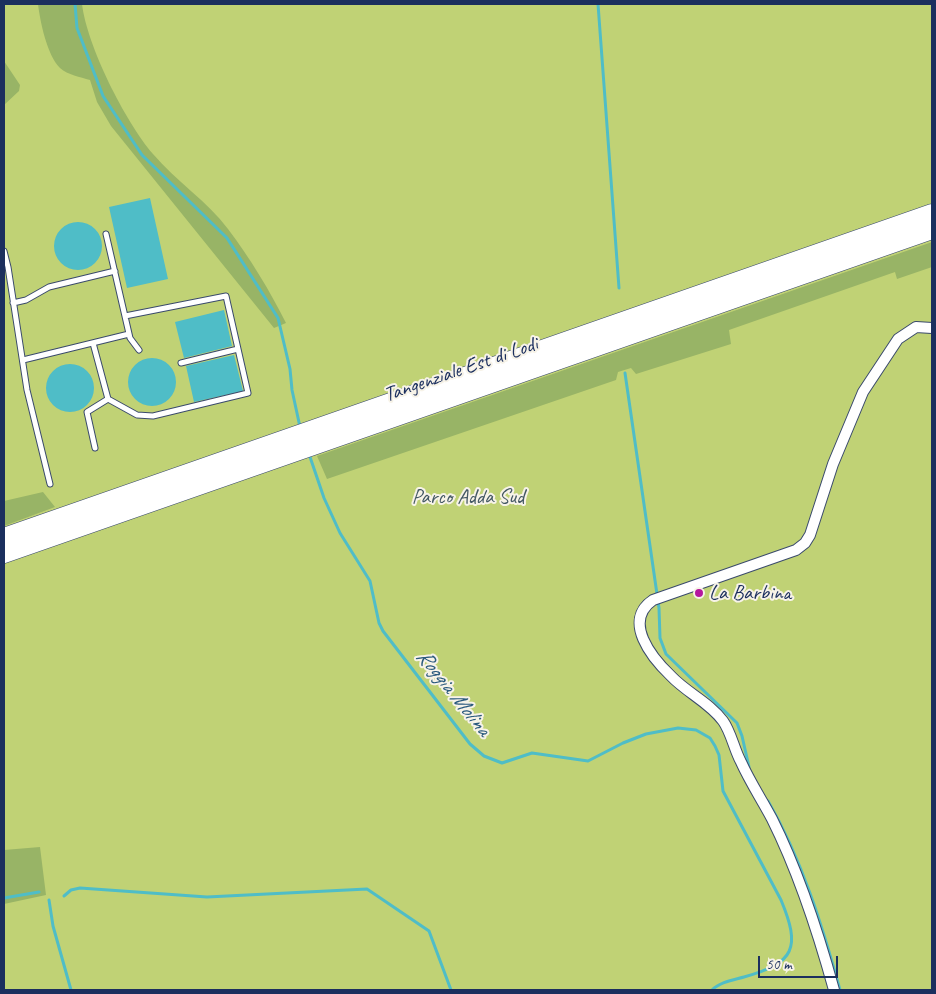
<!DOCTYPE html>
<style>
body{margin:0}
#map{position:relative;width:936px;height:994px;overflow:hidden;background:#e9e1be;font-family:Caveat,sans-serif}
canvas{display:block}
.frame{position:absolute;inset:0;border:5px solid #1b2f5e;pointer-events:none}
.scale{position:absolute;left:758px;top:956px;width:80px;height:22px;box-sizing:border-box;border:2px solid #1b2f5e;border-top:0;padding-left:6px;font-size:15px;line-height:18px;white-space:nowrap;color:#1b2f5e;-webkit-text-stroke:4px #f7f3e8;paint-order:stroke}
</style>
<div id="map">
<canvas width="936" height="994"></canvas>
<div class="frame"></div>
<div class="scale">50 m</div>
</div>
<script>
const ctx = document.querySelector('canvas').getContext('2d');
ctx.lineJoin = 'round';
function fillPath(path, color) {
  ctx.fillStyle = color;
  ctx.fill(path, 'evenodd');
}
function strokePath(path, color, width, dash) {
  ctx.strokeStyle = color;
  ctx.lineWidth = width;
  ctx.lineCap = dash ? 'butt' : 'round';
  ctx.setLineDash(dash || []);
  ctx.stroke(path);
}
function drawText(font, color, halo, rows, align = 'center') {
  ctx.font = font + ' Caveat,sans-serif';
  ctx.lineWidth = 4;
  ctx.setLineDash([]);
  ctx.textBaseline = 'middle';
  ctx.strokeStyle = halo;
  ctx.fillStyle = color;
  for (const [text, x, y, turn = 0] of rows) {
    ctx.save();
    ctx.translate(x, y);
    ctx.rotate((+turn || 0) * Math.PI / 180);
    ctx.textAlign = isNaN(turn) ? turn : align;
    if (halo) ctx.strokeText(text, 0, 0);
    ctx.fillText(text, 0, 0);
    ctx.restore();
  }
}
const green = new Path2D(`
 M4 4H932V990H4Z`);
const forest = new Path2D(`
 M38 4H82C87 46 125 121 153 154 176 181 207 201 228 229 250 258 270 291 286 323L274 328 111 126 97 102 90 80C80 77 68 75 60 68 47 55 40 21 38 4Z
 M4 61 20 85 19 91 4 105Z
 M932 242V267L897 279 895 272 729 330 731 344 636 374 631 368 618 372 616 380 327 479 317 456Z
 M43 492 55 507 4 526V501Z
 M40 847 46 895 4 904V850Z`);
const water = new Path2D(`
 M150 198 168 279 127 288 109 207Z
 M54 246a24 24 0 1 1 48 0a24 24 0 1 1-48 0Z
 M224 310 232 346 184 358 175 322Z
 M234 355 243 391 194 402 186 366Z
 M128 382a24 24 0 1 1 48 0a24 24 0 1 1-48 0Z
 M46 388a24 24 0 1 1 48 0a24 24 0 1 1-48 0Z`);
const stream = new Path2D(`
 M75 4 77 28 103 96 142 155 227 238 278 318 290 369 292 390 300 427
 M598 4 619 288
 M625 373 659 608 660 638 666 654 737 723 742 736 749 767
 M309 454 324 498 340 533 370 581 379 623 383 631 470 744 484 756 502 763 532 753 588 761 623 743 646 734 678 728 696 730 710 738 715 746 719 755 723 791 781 900C801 948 795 963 744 977 733 980 720 982 712 990
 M768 801C802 860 822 925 840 990
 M64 896 71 890 80 888 207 897 367 889 429 931 451 990
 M4 898 39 892
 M49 900 53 926 71 990`);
const lane = new Path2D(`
 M106 234 130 338 139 350
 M4 251 8 267 27 390 50 484
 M13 303 26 300 49 287 115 271
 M93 343 108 399 137 415 153 416 248 393 226 296 125 316
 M23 360 129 334
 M181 363 238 349
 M95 448 87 412 108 399`);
const street = new Path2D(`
 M834 990C818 932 799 873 772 819 762 800 750 782 741 762 734 749 731 732 723 721 709 702 687 693 671 676 652 658 622 621 653 600L796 550 805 543 810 535 833 464 863 392 898 339 916 327 932 328`);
const highway = new Path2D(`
 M4 537 932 213
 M4 554 932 230`);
const markers = [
 [699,593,5,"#b5179e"]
];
const streetNames = [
 ["Tangenziale Est di Lodi",461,370,-19]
];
const parkNames = [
 ["Parco Adda Sud",468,497]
];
const poiNames = [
 ["La Barbina",709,593]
];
const waterNames = [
 ["Roggia Molina",453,693,51]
];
fillPath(green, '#c0d275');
fillPath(forest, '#98b466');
fillPath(water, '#4fbdc7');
strokePath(stream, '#4fbdc7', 3);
strokePath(lane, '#3a4a6c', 7);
strokePath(street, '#3a4a6c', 12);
strokePath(highway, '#3a4a6c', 19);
strokePath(lane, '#fff', 5);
strokePath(street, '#fff', 10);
strokePath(highway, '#fff', 18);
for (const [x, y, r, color] of markers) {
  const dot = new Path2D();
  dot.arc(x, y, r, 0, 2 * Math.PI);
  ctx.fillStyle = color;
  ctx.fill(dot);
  strokePath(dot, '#f7f3e8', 2);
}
drawText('21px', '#1b2f5e', '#f7f3e8', streetNames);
drawText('21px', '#445864', '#f7f3e8', parkNames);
drawText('21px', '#1b2f5e', '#f7f3e8', poiNames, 'left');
drawText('italic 22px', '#2b5a7e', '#f7f3e8', waterNames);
</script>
